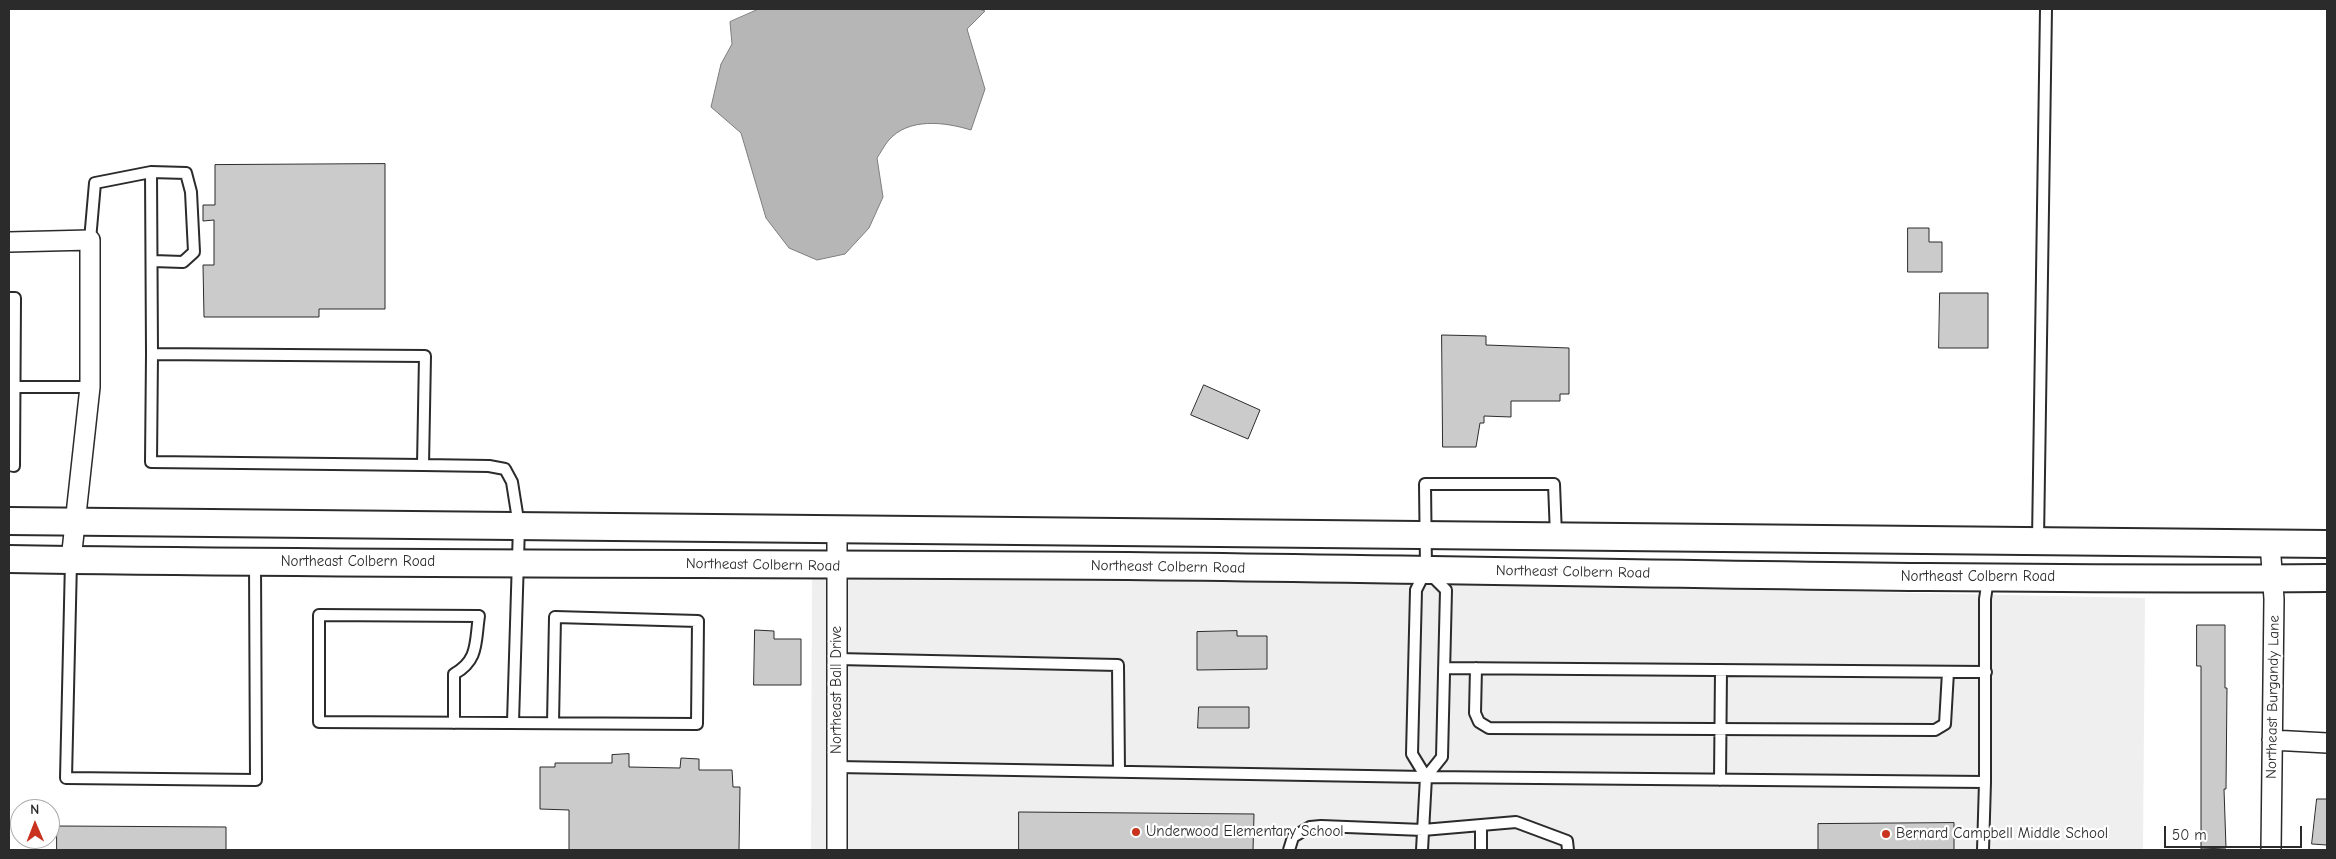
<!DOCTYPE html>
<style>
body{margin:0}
#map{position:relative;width:2336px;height:859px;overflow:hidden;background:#fff;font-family:"Comic Neue",sans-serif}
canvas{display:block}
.frame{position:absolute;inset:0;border:10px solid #2b2b2b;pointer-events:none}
.north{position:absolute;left:10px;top:799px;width:50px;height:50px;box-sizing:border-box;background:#fff;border:1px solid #aaa;border-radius:50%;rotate:359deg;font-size:14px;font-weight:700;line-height:20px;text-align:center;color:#2b2b2b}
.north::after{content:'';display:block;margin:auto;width:18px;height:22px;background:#c8321e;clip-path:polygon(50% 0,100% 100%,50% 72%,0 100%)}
.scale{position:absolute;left:2164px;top:826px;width:138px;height:22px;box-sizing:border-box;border:2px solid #2b2b2b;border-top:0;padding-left:6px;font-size:15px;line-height:18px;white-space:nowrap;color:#2b2b2b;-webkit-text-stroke:4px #fff;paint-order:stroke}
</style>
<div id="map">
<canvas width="2336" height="859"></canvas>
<div class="frame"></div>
<div class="north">N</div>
<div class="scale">50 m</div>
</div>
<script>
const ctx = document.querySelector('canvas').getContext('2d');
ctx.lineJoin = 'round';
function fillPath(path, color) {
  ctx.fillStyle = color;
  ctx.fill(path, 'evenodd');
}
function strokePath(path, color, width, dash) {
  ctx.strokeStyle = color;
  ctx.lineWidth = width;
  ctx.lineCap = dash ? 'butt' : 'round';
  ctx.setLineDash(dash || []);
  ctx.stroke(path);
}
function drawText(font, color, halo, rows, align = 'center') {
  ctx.font = font + ' "Comic Neue",sans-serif';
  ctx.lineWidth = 4.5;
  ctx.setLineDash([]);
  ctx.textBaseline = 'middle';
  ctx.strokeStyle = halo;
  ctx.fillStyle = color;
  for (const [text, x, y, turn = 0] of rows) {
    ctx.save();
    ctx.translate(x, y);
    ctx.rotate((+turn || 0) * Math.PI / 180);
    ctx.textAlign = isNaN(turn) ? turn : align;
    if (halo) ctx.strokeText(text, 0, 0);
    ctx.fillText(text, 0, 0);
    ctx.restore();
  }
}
const built = new Path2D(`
 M812 569 2145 598 2143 850H811Z`);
const water = new Path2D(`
 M759 9H979L985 11 967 29 985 89 971 130C945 122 908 117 888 141 884 146 881 152 877 158L883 197 869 228 845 254 817 260 789 248 766 218 741 133 711 107 721 64 732 44 730 22Z`);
const building = new Path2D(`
 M385 164V309H319V317H204L203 265H214V220L203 221V205H215V165Z
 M1908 228H1929V242H1942V272H1908Z
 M1940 293H1988V348H1939Z
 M1442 335 1486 336V345L1569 348V394H1560V401H1511V417L1484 416V423H1480L1476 447H1443Z
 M1204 385 1260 410 1248 439 1191 415Z
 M2197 625H2225V688H2227L2226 789H2224L2226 848 2201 849V666H2197Z
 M755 630 774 631V639H801V685H754Z
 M1237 631V636H1267V669L1197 670V632Z
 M1199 707H1249V728H1198Z
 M629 754V767L680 768 681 758 699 759V770H732L733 787H740L739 850H569V810L540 809V767H555V763H612V755Z
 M2317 799H2327V845L2312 844Z
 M1019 812 1254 814 1253 850H1019Z
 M1954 823V850H1818V824Z
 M57 826 226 827V850H57Z`);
const lane = new Path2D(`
 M90 240 95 183 151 172
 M9 298H15L14 466 9 465
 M152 354 425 356 423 465 151 462Z
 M152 354 151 172 186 173 191 192 194 252 183 262 153 261
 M9 387H90
 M423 465 489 466 505 469 512 482 519 526 513 722
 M2038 540 2046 9
 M71 561 66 778 256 780 255 562
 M1426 569 1425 484H1554L1556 535
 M837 659 1118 665 1119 772
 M1444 668 1986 672
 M1476 668 1475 713 1479 722 1489 728 1935 730 1945 724 1948 672
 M454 723V674C479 660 475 642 479 616L319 615V722L697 724 698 621 555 617 553 723
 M837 767 1426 777 1985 782 1983 850
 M1720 780 1721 670
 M1985 782V599L1988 579
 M1289 850 1293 837 1310 827 1321 826 1423 830 1516 822 1567 841 1568 850
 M1422 850 1426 777 1412 754 1416 590 1426 570 1446 590 1442 757 1426 777
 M1481 850V825`);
const street = new Path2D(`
 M9 242 90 240V387L71 560
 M2270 543 2274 599 2271 850
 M2272 740 2327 743
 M837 850V529`);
const secondary = new Path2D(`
 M9 521 2327 544
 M9 559C382 565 754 563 1127 566 1527 570 1927 581 2327 578`);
const markers = [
 [1136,832,5,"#c8321e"],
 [1886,834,5,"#c8321e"]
];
const streetNames = [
 ["Northeast Colbern Road",358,562],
 ["Northeast Colbern Road",763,565,1],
 ["Northeast Colbern Road",1168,567,1],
 ["Northeast Colbern Road",1573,572,1],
 ["Northeast Colbern Road",1978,577],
 ["Northeast Ball Drive",837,690,-90],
 ["Northeast Burgandy Lane",2273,697,-89]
];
const poiNames = [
 ["Underwood Elementary School",1146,832],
 ["Bernard Campbell Middle School",1896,834]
];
fillPath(built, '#efefef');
fillPath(water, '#b6b6b6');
strokePath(water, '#7e7e7e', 1);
fillPath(building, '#cbcbcb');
strokePath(building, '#2b2b2b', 1);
strokePath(lane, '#2b2b2b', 14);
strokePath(street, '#2b2b2b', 22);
strokePath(secondary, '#2b2b2b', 30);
strokePath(lane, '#fff', 10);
strokePath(street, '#fff', 19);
strokePath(secondary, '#fff', 26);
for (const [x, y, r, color] of markers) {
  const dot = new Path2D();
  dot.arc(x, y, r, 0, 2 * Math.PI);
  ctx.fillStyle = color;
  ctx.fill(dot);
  strokePath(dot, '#fff', 2);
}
drawText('15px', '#2b2b2b', '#fff', streetNames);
drawText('15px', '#2b2b2b', '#fff', poiNames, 'left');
</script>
